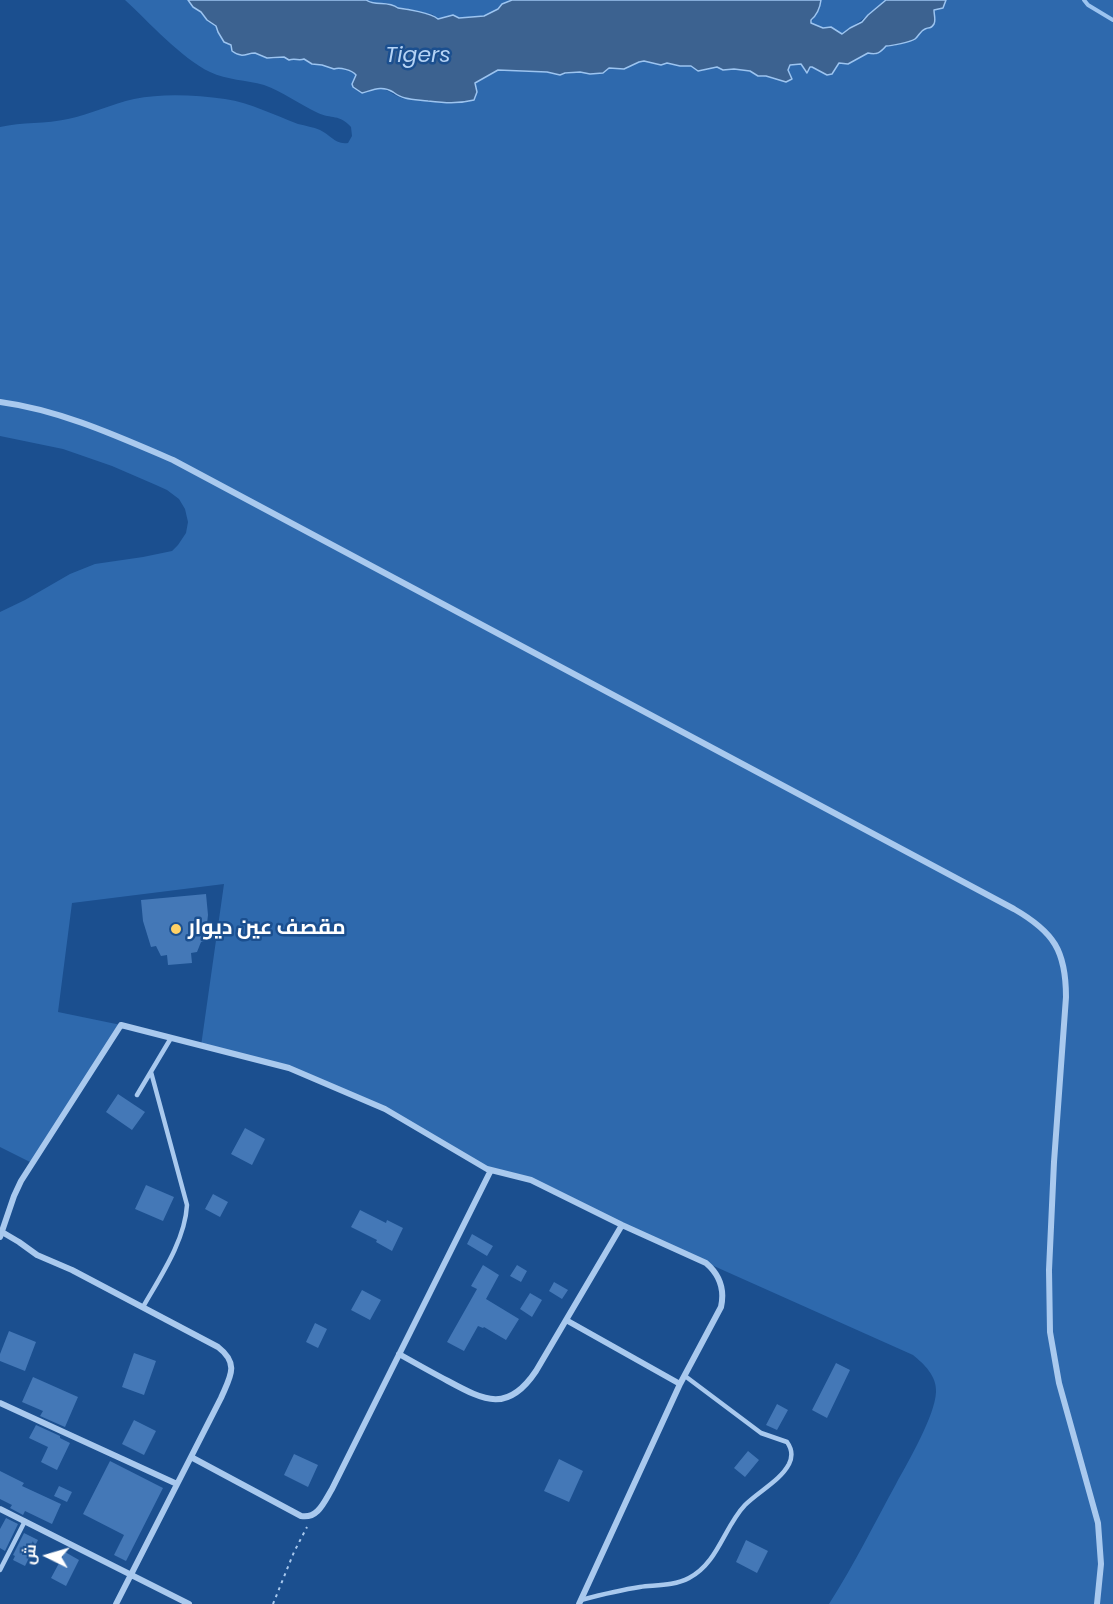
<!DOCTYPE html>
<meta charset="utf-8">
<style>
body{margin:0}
#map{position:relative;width:1113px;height:1604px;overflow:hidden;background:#1b4f8f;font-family:Poppins,Cairo,sans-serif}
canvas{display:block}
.north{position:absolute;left:18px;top:1526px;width:60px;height:60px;-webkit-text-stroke:4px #1b4f8f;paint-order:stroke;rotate:275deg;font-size:16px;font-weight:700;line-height:24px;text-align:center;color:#fff}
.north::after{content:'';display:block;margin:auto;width:21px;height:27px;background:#fff;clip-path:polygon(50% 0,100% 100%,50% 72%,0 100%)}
</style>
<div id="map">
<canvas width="1113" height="1604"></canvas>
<div class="north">ش</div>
</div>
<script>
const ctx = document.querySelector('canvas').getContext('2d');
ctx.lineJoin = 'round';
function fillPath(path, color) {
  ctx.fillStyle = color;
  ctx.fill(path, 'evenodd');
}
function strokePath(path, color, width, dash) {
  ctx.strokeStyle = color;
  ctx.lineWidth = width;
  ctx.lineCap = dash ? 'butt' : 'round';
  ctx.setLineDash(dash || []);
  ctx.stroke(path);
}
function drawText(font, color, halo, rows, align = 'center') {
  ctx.font = font + ' Poppins,Cairo,sans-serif';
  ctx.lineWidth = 5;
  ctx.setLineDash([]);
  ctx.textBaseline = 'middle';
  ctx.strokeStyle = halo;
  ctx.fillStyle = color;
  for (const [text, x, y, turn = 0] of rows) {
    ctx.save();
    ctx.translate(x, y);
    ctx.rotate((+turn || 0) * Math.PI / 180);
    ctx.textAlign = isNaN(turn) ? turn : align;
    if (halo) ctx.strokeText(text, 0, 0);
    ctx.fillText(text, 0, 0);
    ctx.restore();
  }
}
const green = new Path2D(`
 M125 0H188L193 7 201 12 207 20 216 26 218 32 224 41 231 45 232 51 249 55 255 53 263 57 273 59 284 57 301 60 304 59 312 64 322 65 334 69C340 67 352 70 356 75L355 88 366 92C387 82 389 96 406 99 414 100 422 100 430 101 445 103 464 107 476 97L475 83 498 70 547 72 560 75 580 72 591 74 603 73 609 68 624 69 639 61H644L661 65 667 63 680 66H691L700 71 717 67 727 70 733 69 750 71 762 77 765 76 774 79 791 75 788 70 790 65 801 64 805 72 809 67H812L817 70 832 73 839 63 848 64 868 53 875 55 886 46C902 48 924 30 935 21L934 10 944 5 946 0H1113V1604H829C854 1565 874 1524 896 1484 908 1462 935 1416 936 1392 937 1376 924 1364 913 1355L622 1225 531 1180 493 1171 385 1109 289 1068 201 1046 224 884 72 903 58 1012 121 1025 32 1163 0 1147V612L25 600 70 574 95 564 143 557 172 551 178 545 186 533 188 522 185 509 179 499 167 490 156 485 112 466 63 449 0 436V127C22 122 46 124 68 119 91 114 112 104 134 99 163 93 196 95 225 99 251 103 274 115 298 124 306 126 313 127 320 130 331 135 335 145 348 143L352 136 351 127C340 114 331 119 318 113 299 104 283 92 264 85 246 80 227 80 210 72 181 58 149 22 125 0Z
 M366 0H512L502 4 498 9 484 16 459 18 453 15 438 19 432 14 414 12 406 8H398L387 3 373 4Z
 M821 0H886C872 13 857 23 842 34L831 27 823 28 811 23 819 9Z`);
const water = new Path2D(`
 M188 0H366C376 7 387 0 398 8 407 9 431 13 438 19L453 15 459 18 484 16 498 9 502 4 512 0H821C820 8 817 15 811 20V23L823 28 831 27 842 34 850 28 862 22 868 15 886 0H946L943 8 934 10C934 15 936 20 934 24 930 30 931 26 925 29 920 31 919 36 915 39 911 42 891 46 886 46 880 53 877 55 868 53L848 64 839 63 832 74 827 75 812 67H810L807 73 801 64 790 65 788 70 792 79 786 82 766 76H758L750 71 734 69 723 70 717 67 698 71 691 66H680L667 63 661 65 644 61 639 62 624 69 609 68 603 73 590 74 580 72 565 73 560 75 547 72 498 70 475 83 477 92 474 100C458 104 445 103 428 101 421 100 413 100 405 98 400 97 397 95 393 92 382 85 373 90 362 93L353 87 352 84 356 75C352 70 340 67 334 69L322 65 312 64 304 59C299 61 295 58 289 60L284 57 267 58 255 53C246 53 243 59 232 51L231 45 224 42 218 32 216 26 207 20 201 12 193 7Z`);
const stream = new Path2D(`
 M1084 0 1088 5 1113 20`);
const building = new Path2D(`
 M206 894 208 915 205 941 201 942 197 952 191 953 192 963 168 965 167 955 161 956 156 946 151 947 143 921 141 900Z
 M118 1094 145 1112 132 1130 106 1112Z
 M245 1128 265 1139 252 1165 231 1154Z
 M146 1185 174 1197 163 1221 135 1209Z
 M213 1194 228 1202 220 1217 205 1209Z
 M360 1210 386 1223 387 1220 403 1228 392 1251 376 1242 377 1240 351 1227Z
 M472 1234 493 1246 487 1256 467 1244Z
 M483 1265 499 1275 486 1299 519 1319 506 1340 484 1327 483 1328 478 1326 464 1351 447 1342 477 1289 471 1286Z
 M517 1265 527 1271 521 1282 510 1276Z
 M554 1282 568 1290 562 1299 549 1291Z
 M362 1290 381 1300 370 1320 351 1310Z
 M530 1293 542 1300 532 1317 520 1309Z
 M315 1323 327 1329 318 1348 306 1342Z
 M9 1331 36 1342 25 1371 0 1361V1354Z
 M134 1353 156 1361 144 1395 122 1387Z
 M836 1363 850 1370 827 1418 812 1410Z
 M33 1377 78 1397 65 1427 40 1416 43 1411 22 1402Z
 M777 1404 788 1410 777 1430 766 1425Z
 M134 1420 156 1431 144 1455 122 1444Z
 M36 1425 60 1436V1438L70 1443 57 1470 41 1462 48 1447 29 1438Z
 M748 1451 759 1460 745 1477 734 1468Z
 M294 1454 318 1465 308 1487 284 1475Z
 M559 1459 583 1471 569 1502 544 1491Z
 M110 1461 163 1488 126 1561 114 1555 124 1535 83 1514Z
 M0 1471 24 1483 22 1486 61 1504 52 1524 25 1511 23 1515 10 1508 12 1505 0 1499Z
 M59 1486 72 1492 67 1502 54 1496Z
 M6 1518 18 1524 5 1551 0 1548V1529Z
 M24 1533 38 1540 25 1566 13 1560 15 1556 13 1555Z
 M746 1540 768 1551 757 1573 736 1562Z
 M65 1552 79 1560 66 1586 51 1578Z`);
const path = new Path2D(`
 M273 1604 294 1552 307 1527`);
const service = new Path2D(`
 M137 1095 171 1038
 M143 1307C160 1277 185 1241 187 1205L151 1072
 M0 1570 25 1521
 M581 1600C600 1595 620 1590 640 1587 656 1585 674 1586 689 1578 718 1563 724 1527 745 1505 759 1491 780 1481 789 1464 793 1456 792 1449 787 1442L761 1433 685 1376`);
const minor = new Path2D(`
 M0 402C60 410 117 436 173 460L1014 909C1054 932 1066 951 1066 997L1054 1162 1049 1270 1050 1332 1059 1383 1098 1523 1101 1564 1097 1604
 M2 1232 19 1242 37 1255 72 1270 218 1347C240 1364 230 1377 221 1398L116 1604
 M0 1237 14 1196 21 1181 121 1025 289 1068 385 1109 487 1169 531 1180 622 1225 706 1263C720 1275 725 1289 721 1307L680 1384 579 1604
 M566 1320 680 1384
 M399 1354C415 1363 431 1372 448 1381 485 1401 508 1413 536 1371L622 1225
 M0 1403 177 1484
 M191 1457 301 1516C318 1519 324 1502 332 1489L491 1170
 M0 1509 189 1604`);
const markers = [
 [176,929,6,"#ffd166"]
];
const poiNames = [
 ["مقصف عين ديوار",188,929]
];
const waterNames = [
 ["Tigers",418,56]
];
fillPath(green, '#2e69ad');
fillPath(water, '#3c6290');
strokePath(water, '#9cc4f0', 1.5);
strokePath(stream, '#9cc4f0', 4);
fillPath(building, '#4478b7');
strokePath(path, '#a9c9ee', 2, [3, 4.5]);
strokePath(service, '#a9c9ee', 4.5);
strokePath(minor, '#a9c9ee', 6);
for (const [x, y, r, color] of markers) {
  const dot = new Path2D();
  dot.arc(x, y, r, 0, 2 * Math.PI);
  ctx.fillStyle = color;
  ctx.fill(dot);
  strokePath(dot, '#1b4f8f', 2);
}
drawText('bold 21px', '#fff', '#1b4f8f', poiNames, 'left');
drawText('italic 22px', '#b5d3f5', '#1b4f8f', waterNames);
</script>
